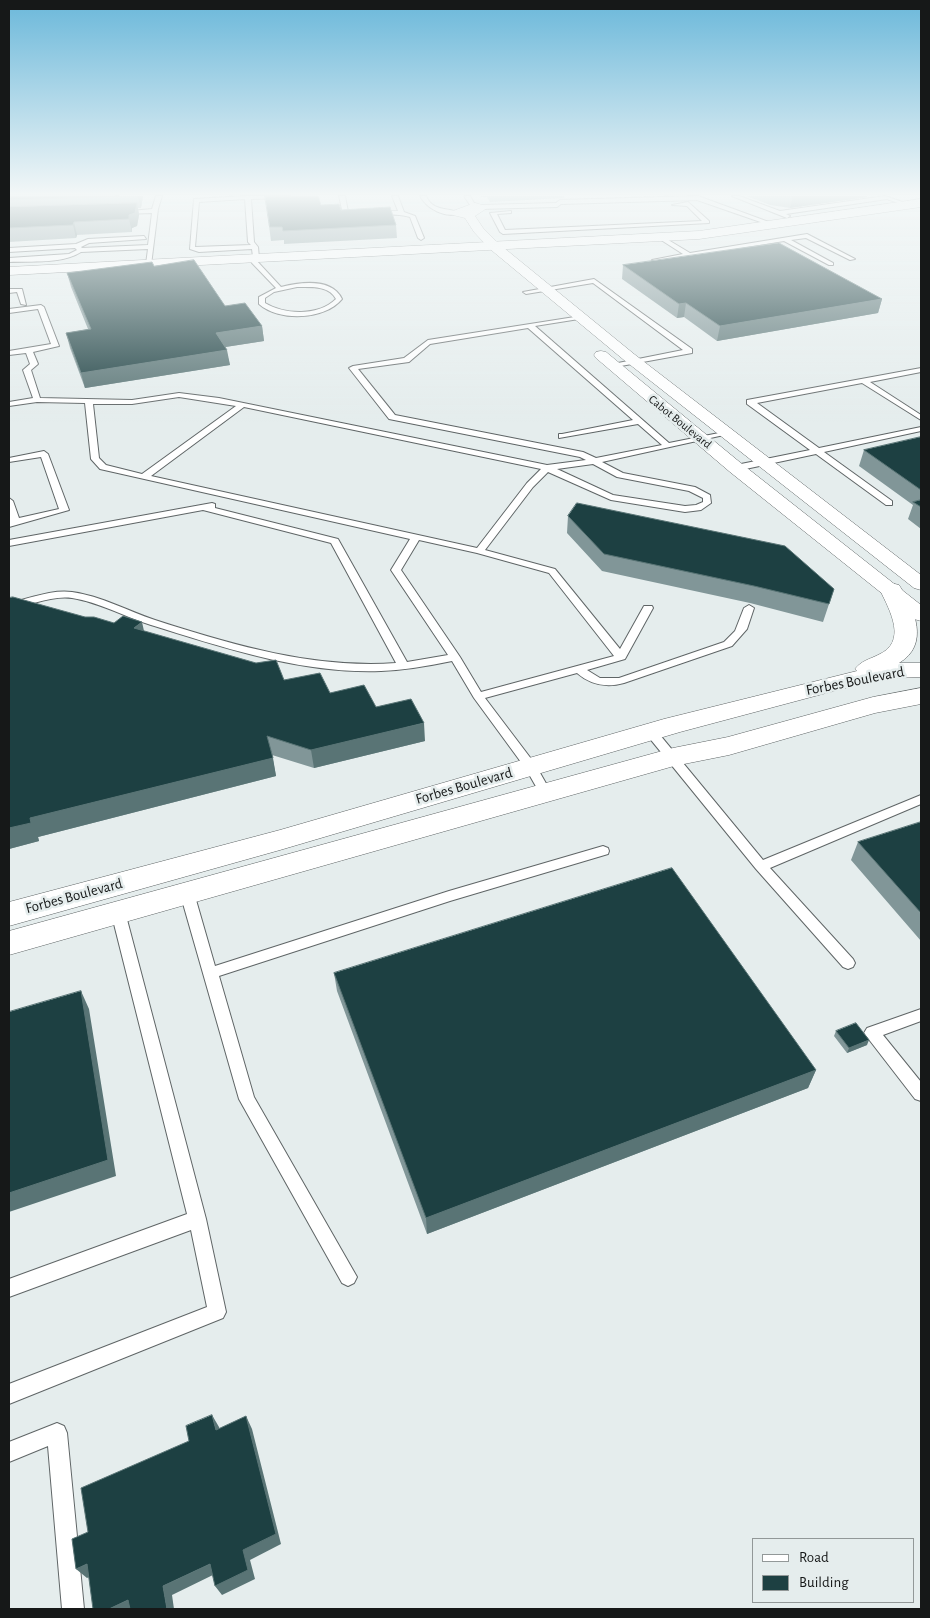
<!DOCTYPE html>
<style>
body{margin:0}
#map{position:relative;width:930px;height:1618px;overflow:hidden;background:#e5eded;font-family:"Alegreya Sans",sans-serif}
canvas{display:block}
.frame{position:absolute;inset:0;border:10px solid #161818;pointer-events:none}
.legend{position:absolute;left:752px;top:1538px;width:162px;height:65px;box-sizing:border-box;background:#e5eded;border:1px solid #929898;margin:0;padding:6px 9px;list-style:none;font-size:15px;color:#161818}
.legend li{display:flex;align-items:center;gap:10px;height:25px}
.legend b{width:25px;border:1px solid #929898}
</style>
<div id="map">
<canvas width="930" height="1618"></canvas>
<div class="frame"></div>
<ul class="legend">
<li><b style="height:6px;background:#fff"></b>Road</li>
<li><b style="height:14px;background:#1d4042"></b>Building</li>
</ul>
</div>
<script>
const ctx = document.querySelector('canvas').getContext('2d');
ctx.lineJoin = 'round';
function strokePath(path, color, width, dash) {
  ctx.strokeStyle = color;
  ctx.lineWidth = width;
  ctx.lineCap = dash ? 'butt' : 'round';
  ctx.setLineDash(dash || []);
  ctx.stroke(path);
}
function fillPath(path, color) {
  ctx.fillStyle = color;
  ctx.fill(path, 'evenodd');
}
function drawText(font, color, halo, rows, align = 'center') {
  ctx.font = font + ' "Alegreya Sans",sans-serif';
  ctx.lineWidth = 5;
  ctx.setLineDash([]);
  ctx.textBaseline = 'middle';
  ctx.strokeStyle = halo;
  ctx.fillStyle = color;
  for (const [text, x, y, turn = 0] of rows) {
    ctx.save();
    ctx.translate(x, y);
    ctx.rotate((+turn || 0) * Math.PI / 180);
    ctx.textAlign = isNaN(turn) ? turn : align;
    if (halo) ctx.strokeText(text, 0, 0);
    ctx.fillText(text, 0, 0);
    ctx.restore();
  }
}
const service = new Path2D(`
 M156 196H162L158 209 151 265 146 264 148 249 81 252C63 264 31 261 9 262V258L69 254 77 250 75 248 9 252V248L76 244 88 239 144 236 146 239 89 243 81 247 82 248 148 245 152 213 123 214 120 212 152 209Z
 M246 196H290L287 198 251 199 254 242 258 247 259 258 256 260 281 287C301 282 332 278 342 299 325 320 279 322 259 304V297L276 288 252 263 250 259 253 257 252 249 199 252 190 249 194 199ZM245 199 248 242 251 245 195 247 199 202ZM297 287C310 287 329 285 336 299 319 316 285 315 265 303V298L274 292Z
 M339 196H345L348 212 398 211 392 196H398L404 212 415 216 424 238 421 240 418 238 410 217C388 211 365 218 343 214Z
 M420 196H426C433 212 447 207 460 213 446 219 427 209 420 196Z
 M464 196H470L474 203 480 205 556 203 560 200 698 196 777 225 772 226 697 200 561 204 557 207 479 209 470 205Z
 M732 196H739L780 211 885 196 911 205 906 206 887 199 786 214 790 216 787 218Z
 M688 202 709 221V223L503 234 500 232 490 213 511 211V213L497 214 505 230 702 221 687 206 672 205Z
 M807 234 855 259 850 260 806 238 791 240 833 263V265H829L784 241 655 262 652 260 683 254 658 238 660 235 690 253Z
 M594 279 692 349V353L610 368 609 366 613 364 683 350 593 283 526 294 523 292Z
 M9 289H22L26 305 21 304 17 292 9 293Z
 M41 305 44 307 59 346 33 352 38 364 31 370 40 398 132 400 179 393 219 398 547 465 586 460 580 457 389 419 349 368 353 366 404 358 428 340 581 316 582 317 579 319 535 326 669 443 729 431 733 433 602 462 623 473 695 487 710 495 711 503 701 510 685 512 611 500 548 472 533 487 485 550 555 569 620 649 644 606H652L653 608 625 659 587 670 600 678H619L724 642 735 631 744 608 749 605 754 608 747 629 732 646 624 683C606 688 591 685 577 673L485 698 535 764 552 794 546 798 542 797 526 769 474 698 452 661C428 666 405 670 381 671 303 674 224 648 151 625 125 617 99 602 72 598 52 595 29 606 9 609V603C28 599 52 589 72 592 101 596 128 611 155 620 232 645 315 669 396 663L331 543 203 510 9 546V540L212 503 215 504V508L338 539 407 662 448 655 391 570 410 539 100 469 91 459 85 403 37 402 9 406V402L33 398 23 370 30 364 26 353 9 355V351L51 344 38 309 9 313V309ZM528 328 633 420 562 434H559V438L638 424 662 445 596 458 583 452 395 415 358 369 409 362 430 344ZM179 397 236 406 142 474 106 465 99 458 93 404H132ZM244 407 541 469 527 483 477 548 151 476ZM593 464 617 477 689 491 703 498V502L696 505 685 506 613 495 557 469ZM419 540 477 553 549 573 614 656 481 692 460 657 401 570Z
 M921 368V372L870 382 921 415V420L862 383 757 403 819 448 921 427V431L824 452 892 501V505H886L816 454 736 471 732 468 736 465 810 450 747 404V400Z
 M44 451 48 454 69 510 9 527V498L13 501 19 518 59 509 41 457 9 462V458Z
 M651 728 655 729 763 860 921 795V804L770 868 853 959 855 963 853 967 848 969 843 967 756 869 647 735 645 732 647 729Z
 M603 846 608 848 609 851 608 854 450 901 219 976 254 1097 357 1277 354 1283 348 1286 342 1283 239 1099 180 893 182 889 187 888 192 889 194 893 215 966 449 891Z
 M118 907 123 908 125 912 206 1219 226 1312 223 1318 9 1404V1384L207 1307 191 1230 9 1297V1279L187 1214 111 912 113 908Z
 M921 1009V1021L883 1035 921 1082V1101L915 1099 864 1033 867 1028Z
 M57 1423 64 1426 67 1433 84 1609H62L48 1446 9 1462V1442Z`);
const minor = new Path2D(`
 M475 203 486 206 487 208 475 216 483 228 498 243 634 354 921 575V590L914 588 624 360 490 249 474 232 465 218 453 215 451 213 453 211Z
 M601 351 606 352 742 464 921 605V621L914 619 730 472 596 358 594 355 596 352Z`);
const tertiary = new Path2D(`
 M921 199V207L699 239 9 275V267L699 231Z
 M891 583 899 585C915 609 930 645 899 663H921V677L894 678 845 688 680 732 280 850 9 926V902L280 830 664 719 857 671 855 669C861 661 870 659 878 655 908 642 890 611 880 590L883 585Z
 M921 688V704L875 713 729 755 674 766 9 955V931L673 748 728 737 873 697Z`);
const wall = new Path2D(`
 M9 196H143L141 208H138L139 215 137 226 132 228V232L77 235 76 238 9 242Z
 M265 196 321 205 396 225 397 238 284 244V240L271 241Z
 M481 196H564V198L490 202 487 197H481Z
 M747 196H867V197L790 208 770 205Z
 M623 265 882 299 878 313 717 341 684 317 677 318 622 279Z
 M154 266 262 326 264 341 225 347 230 365 85 388 70 348 66 333 88 329 71 287 67 273Z
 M921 437V529L908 519 913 505 859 466 864 450Z
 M568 516 834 589 823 622 750 603 602 571 567 533Z
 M9 598 85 617 114 623 144 631 284 680 376 707 425 741 314 768 272 755 276 776 38 837 39 841 9 849Z
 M921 822V941L851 860 858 842Z
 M334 973 816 1070 808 1088 427 1234 337 991Z
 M836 1031 867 1045 847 1053 834 1036Z`);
const shadedWall = new Path2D(`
 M138 196H143L141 208Z
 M793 196H867V197L790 208Z
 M137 203 139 215 137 226 132 228V232L129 219V215Z
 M74 222 77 235 76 238 73 225Z
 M882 299 878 313 717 341 720 326Z
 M686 303 684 317 677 318 679 304Z
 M262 326 264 341 219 348 216 333Z
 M227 350 230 365 85 388 81 373Z
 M142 622 146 640 134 628Z
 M424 723 425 741 314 768 311 750Z
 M273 758 276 776 38 837 39 841 9 849V828L30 818Z
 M81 991 89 1009 116 1176 9 1212V1193Z
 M869 1040 867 1045 847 1053 849 1048Z
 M816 1070 808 1088 427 1234 426 1218Z
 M212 1415 219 1427 223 1442 216 1430Z
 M246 1416 252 1429 281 1544 250 1560 255 1579 222 1595 215 1586 243 1550Z
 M87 1564 98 1573 87 1578 76 1569Z
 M210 1564 217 1573 172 1595 174 1609H167L163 1586Z
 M128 1600 137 1609H109Z`);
const building = new Path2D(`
 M9 196H119L9 200Z
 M265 196H318L321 205 339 204 341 210 390 207 396 225 283 231 282 227H270Z
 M137 203 135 213 129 215V219L74 222 73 225 9 228V207Z
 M779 243 882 299 720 326 686 303 679 304 623 265Z
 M194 260 225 306 245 303 262 326 216 333 227 350 81 373 66 333 91 329 67 273 152 262 154 266Z
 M921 437V490L864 450Z
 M921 500V507L913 502Z
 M577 503 785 546 834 589 829 604 754 586 604 554 568 516Z
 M13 597 85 617H94L114 623 123 616 142 622 134 628 256 663 276 660 284 680 320 673 330 693 364 685 376 707 411 699 424 723 311 750 267 736 273 758 30 818 31 823 9 828V598Z
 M921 822V913L858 842Z
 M672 868 816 1070 426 1218 334 973Z
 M81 991 108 1160 9 1193V1012Z
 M856 1023 869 1040 849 1048 836 1031Z
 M212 1415 216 1430 246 1416 276 1534 243 1550 248 1570 215 1586 210 1564 163 1586 167 1609H130L128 1600 109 1609H93L87 1564 76 1569 72 1539 88 1532 81 1488 189 1441 186 1426Z`);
const farStreetnames = [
 ["Cabot Boulevard",680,422,39]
];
const streetNames = [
 ["Forbes Boulevard",855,681,-11],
 ["Forbes Boulevard",464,786,-16],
 ["Forbes Boulevard",74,896,-15]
];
strokePath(service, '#5f6566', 2);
strokePath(minor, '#5f6566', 1);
strokePath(tertiary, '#5f6566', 1);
fillPath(service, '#fff');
fillPath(minor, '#fff');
fillPath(tertiary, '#fff');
fillPath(wall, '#819698');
fillPath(shadedWall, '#597475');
fillPath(building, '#1d4042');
strokePath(building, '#597475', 1);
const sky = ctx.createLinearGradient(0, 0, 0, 422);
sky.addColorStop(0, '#6bb8da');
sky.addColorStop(0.46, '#f3f7f7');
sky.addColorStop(1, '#f3f7f700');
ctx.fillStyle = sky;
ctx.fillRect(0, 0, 930, 422);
drawText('12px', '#161818', '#e5eded', farStreetnames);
drawText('15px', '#161818', '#e5eded', streetNames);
</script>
